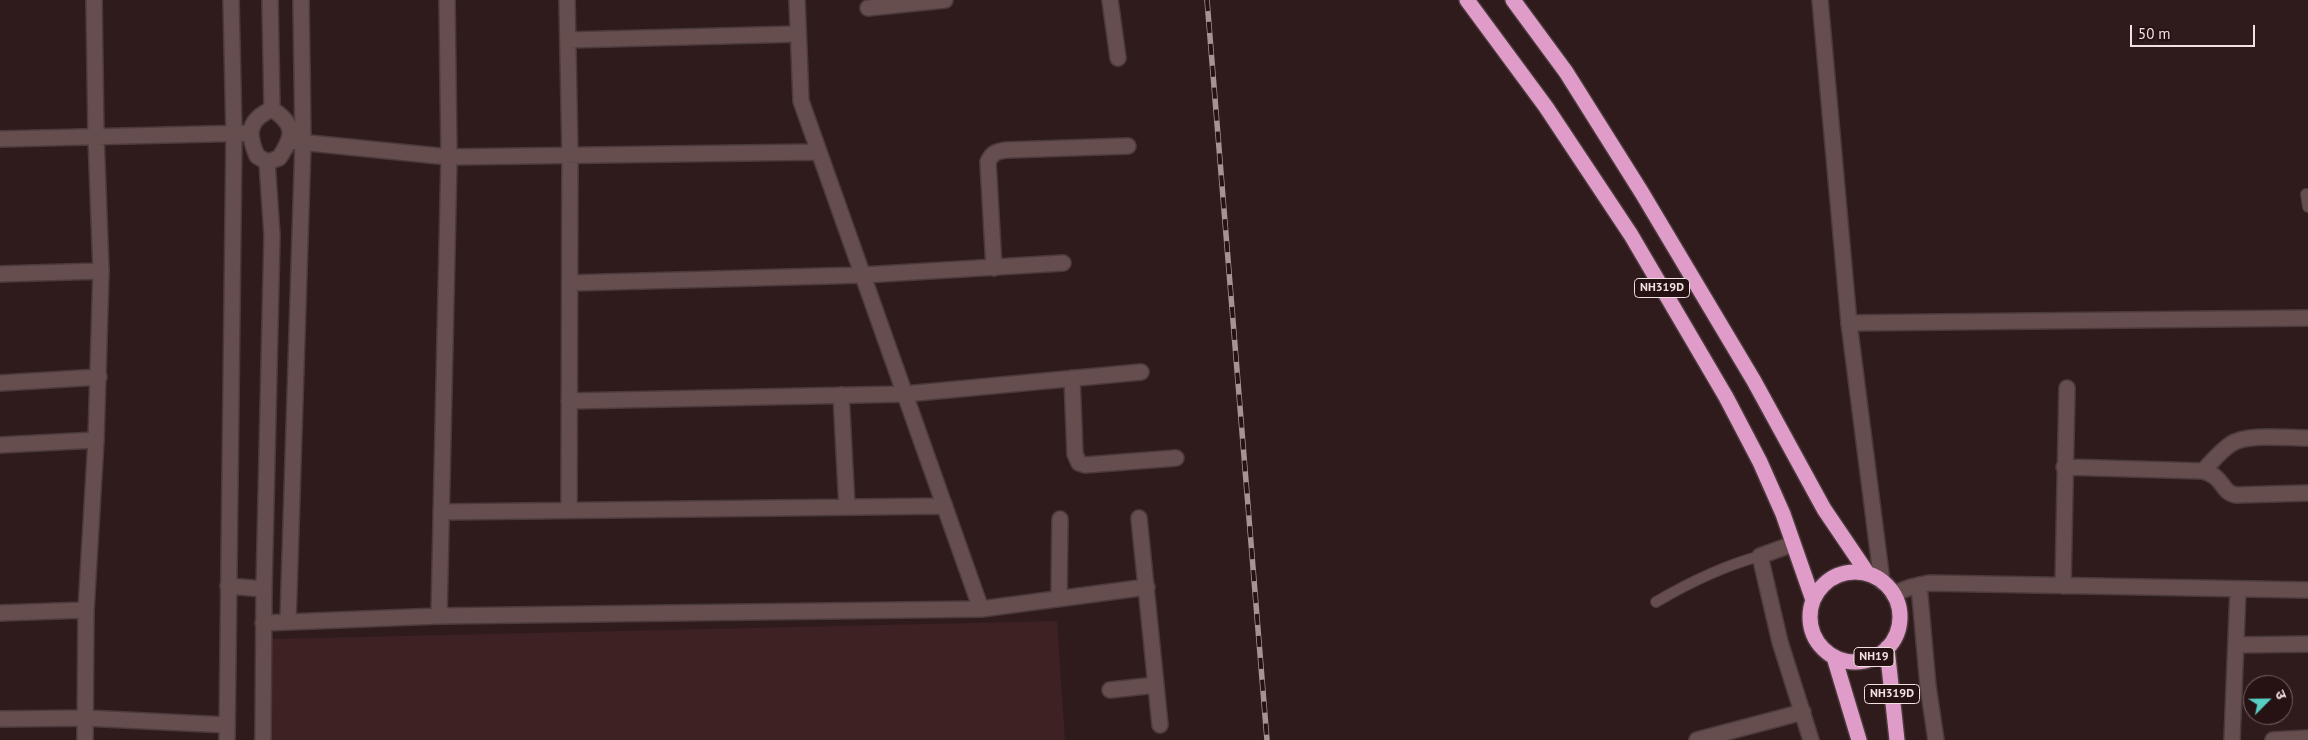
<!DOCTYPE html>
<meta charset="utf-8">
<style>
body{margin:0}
#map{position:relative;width:2308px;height:740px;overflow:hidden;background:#301b1c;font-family:"PT Sans","Noto Sans Devanagari",sans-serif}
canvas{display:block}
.north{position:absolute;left:2243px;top:675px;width:50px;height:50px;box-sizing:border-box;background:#261113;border:1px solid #776466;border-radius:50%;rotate:67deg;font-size:14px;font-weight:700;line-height:20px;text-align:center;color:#f1e1e2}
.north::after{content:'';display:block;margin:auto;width:18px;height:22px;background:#56cec3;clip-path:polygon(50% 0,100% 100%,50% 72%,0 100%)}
.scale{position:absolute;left:2130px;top:25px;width:125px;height:22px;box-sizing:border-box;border:2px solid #f1e1e2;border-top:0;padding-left:6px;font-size:15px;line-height:18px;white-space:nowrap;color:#f1e1e2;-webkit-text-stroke:4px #261113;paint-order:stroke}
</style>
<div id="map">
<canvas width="2308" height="740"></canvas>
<div class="north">उ</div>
<div class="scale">50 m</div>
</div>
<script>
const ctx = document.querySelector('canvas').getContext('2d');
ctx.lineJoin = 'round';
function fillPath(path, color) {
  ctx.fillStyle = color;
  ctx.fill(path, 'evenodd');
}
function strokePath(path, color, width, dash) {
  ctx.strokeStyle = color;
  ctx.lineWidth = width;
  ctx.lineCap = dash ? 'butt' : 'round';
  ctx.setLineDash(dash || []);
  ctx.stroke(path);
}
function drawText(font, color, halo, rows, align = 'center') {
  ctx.font = font + ' "PT Sans",sans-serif';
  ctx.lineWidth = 5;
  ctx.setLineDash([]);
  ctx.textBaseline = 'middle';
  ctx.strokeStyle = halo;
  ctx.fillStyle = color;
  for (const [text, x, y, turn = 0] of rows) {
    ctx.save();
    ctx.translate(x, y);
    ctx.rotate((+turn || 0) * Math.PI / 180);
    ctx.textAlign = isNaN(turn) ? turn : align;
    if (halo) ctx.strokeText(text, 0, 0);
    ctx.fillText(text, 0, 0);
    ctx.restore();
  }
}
const built = new Path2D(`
 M1057 621 1065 740H271V639Z`);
const lane = new Path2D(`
 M2306 194 2308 207
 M1656 602C1690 582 1723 566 1760 556`);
const street = new Path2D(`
 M270 0 272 109
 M567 0 570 155 569 510
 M797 0 801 101 981 609
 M1110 0 1118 58
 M868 8 945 0
 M568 40 798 34
 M272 109C296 125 294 136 279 158L267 162 257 156C247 133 248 120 272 109Z
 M0 139 250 133
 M289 141 449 157 819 152
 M994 268 988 162C992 152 998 151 1008 150L1128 146
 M0 274 101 271
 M570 283 863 275 1063 263
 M1849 323 2308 318
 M1072 378 1075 454 1079 463 1085 465 1176 458
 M0 383 99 377
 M841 395 847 507
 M569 401 905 394 1141 372
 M0 445 96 440
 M2064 467 2203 471C2225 477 2220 492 2236 495L2308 493
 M2203 471C2212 462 2220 451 2231 444 2246 433 2288 438 2308 438
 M441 512 945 506
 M1139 518 1160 725
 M1793 544 1760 556 1780 642 1811 740
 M1919 585 1928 686 1936 740
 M228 586 264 589
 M2063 586 2067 388
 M1893 594 1911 587 1929 583 2306 590
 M1059 598 1060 519
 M0 613 86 610
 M439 616 449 157 447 0
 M288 622 303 142 301 0
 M263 623 439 616 981 609 1147 587
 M2236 645 2308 644
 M1110 690 1156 685
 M0 719 85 718 227 725
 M85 740 86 610 96 440 101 271 96 137 94 0
 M227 740 234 134 231 0
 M263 740 264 589 272 235 267 162
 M1697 740 1803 712
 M2232 740 2238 589
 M2273 740 2308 738`);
const secondary = new Path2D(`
 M1820 0 1849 323 1882 582`);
const highway = new Path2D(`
 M1467 0 1546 107 1631 235 1726 397 1760 462 1783 514 1813 600
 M1513 0 1566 72 1642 193 1754 381 1824 509 1868 574
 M1810 617a45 45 0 1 1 90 0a45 45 0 1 1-90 0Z
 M1887 648 1897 740
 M1834 657 1859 740`);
const rail = new Path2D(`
 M1207 0 1267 740`);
const shields = [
 [1662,288,55],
 [1874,657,40],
 [1892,694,55]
];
const shieldNames = [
 ["NH319D",1662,288],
 ["NH19",1874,657],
 ["NH319D",1892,694]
];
fillPath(built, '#3d2123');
strokePath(lane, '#4b3a3c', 12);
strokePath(street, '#4b3a3c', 18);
strokePath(secondary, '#4b3a3c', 18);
strokePath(highway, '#4b3a3c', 18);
strokePath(lane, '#664d4e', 10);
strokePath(street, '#664d4e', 15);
strokePath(secondary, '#664d4e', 15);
strokePath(highway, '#e09cc8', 15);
strokePath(rail, '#a69495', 5.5);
strokePath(rail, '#261113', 4, [11]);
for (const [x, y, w] of shields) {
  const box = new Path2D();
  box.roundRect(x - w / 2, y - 9.5, w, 19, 4);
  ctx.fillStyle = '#261113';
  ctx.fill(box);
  strokePath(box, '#f1e1e2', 1);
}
drawText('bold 12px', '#f1e1e2', null, shieldNames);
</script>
